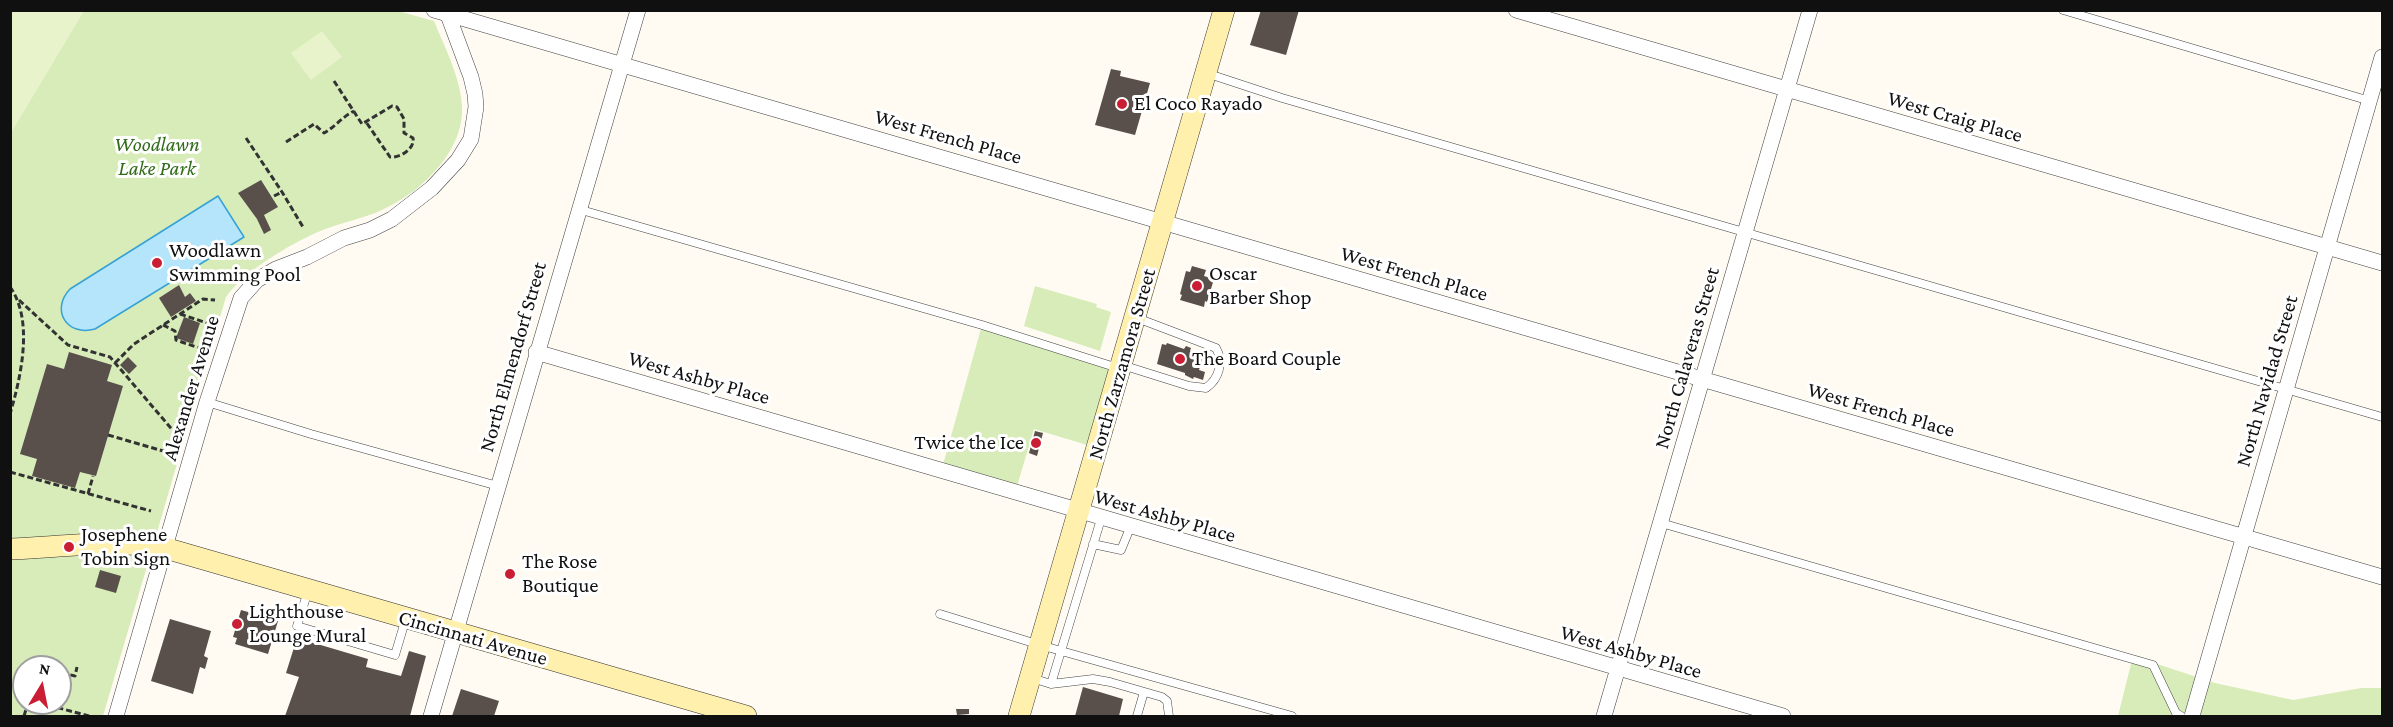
<!DOCTYPE html>
<style>
body{margin:0}
#map{position:relative;width:2393px;height:727px;overflow:hidden;background:#fffbf2;font-family:"Crimson Pro",serif}
canvas{display:block}
.frame{position:absolute;inset:0;border:12px solid #101010;pointer-events:none}
.north{position:absolute;left:12px;top:655px;width:60px;height:60px;box-sizing:border-box;background:#fff;border:2px solid #9f9f9f;border-radius:50%;rotate:10deg;font-size:16px;font-weight:700;line-height:24px;text-align:center;color:#101010}
.north::after{content:'';display:block;margin:auto;width:21px;height:27px;background:#c91e34;clip-path:polygon(50% 0,100% 100%,50% 72%,0 100%)}
</style>
<div id="map">
<canvas width="2393" height="727"></canvas>
<div class="frame"></div>
<div class="north">N</div>
</div>
<script>
const ctx = document.querySelector('canvas').getContext('2d');
ctx.lineJoin = 'round';
function fillPath(path, color) {
  ctx.fillStyle = color;
  ctx.fill(path, 'evenodd');
}
function strokePath(path, color, width, dash) {
  ctx.strokeStyle = color;
  ctx.lineWidth = width;
  ctx.lineCap = dash ? 'butt' : 'round';
  ctx.setLineDash(dash || []);
  ctx.stroke(path);
}
function drawText(font, color, halo, rows, align = 'center') {
  ctx.font = font + ' "Crimson Pro",serif';
  ctx.lineWidth = 6;
  ctx.setLineDash([]);
  ctx.textBaseline = 'middle';
  ctx.strokeStyle = halo;
  ctx.fillStyle = color;
  for (const [text, x, y, turn = 0] of rows) {
    ctx.save();
    ctx.translate(x, y);
    ctx.rotate((+turn || 0) * Math.PI / 180);
    ctx.textAlign = isNaN(turn) ? turn : align;
    if (halo) ctx.strokeText(text, 0, 0);
    ctx.fillText(text, 0, 0);
    ctx.restore();
  }
}
const green = new Path2D(`
 M10 11H398L434 21C445 48 461 78 462 107 464 152 420 193 382 210 362 219 339 223 318 232 289 245 244 271 226 297L103 716H11ZM24 667H60V703H24Z
 M1035 286 1097 304 1096 307 1111 312 1100 351 1024 326Z
 M982 325 1120 368 1097 448 1034 429 1015 493 941 472Z
 M2133 656 2215 683 2293 700 2361 688H2382V716H2118Z`);
const pitch = new Path2D(`
 M11 10 84 11 11 133 10 11Z
 M322 31 342 57 311 80 291 53Z`);
const water = new Path2D(`
 M218 196 244 237 95 329C67 337 50 310 70 289Z`);
const building = new Path2D(`
 M1261 10H1299L1286 55 1250 45Z
 M1111 69 1121 71 1120 76 1150 83 1135 135 1095 125Z
 M261 180 278 207 264 215 271 230 264 234 257 219 238 193Z
 M1192 266 1206 270 1204 276 1214 279 1207 302 1205 301 1204 307 1180 300 1182 295 1180 294 1186 271 1190 272Z
 M179 285 185 297 190 293 196 301 171 317 159 298Z
 M184 317 200 323 193 344 176 338Z
 M1167 343 1184 349 1186 346 1191 348 1190 351 1199 350V353L1204 354 1199 370 1205 372 1203 380 1194 377 1193 379 1185 375V373L1157 364 1162 344 1166 345Z
 M69 352 112 365 107 381 123 386 96 476 80 472 75 488 32 476 37 459 20 454 47 364 64 369Z
 M128 357 137 366 129 374 120 365Z
 M1035 431 1043 433 1037 456 1029 453Z
 M100 570 121 576 116 593 95 587Z
 M241 610 255 614 261 613 267 618 278 621 268 654 235 644 237 638 233 637Z
 M170 619 211 631 204 656 208 658 205 669 200 667 193 694 151 681Z
 M297 638 368 659 366 667 401 676 409 651 426 656 410 716H285L299 677 286 673Z
 M1083 687 1123 699 1119 716H1075Z
 M461 689 499 701 494 716H452Z
 M956 709H969V714L957 715Z`);
const path = new Path2D(`
 M334 81 362 124 392 106 397 107 404 119V133L413 138C415 149 400 158 390 157L366 122
 M246 138 282 192 303 227
 M286 142 314 124 324 133C335 127 342 117 354 111
 M274 196 282 192
 M10 287C34 320 21 377 10 414
 M19 300 68 345 110 357 176 434
 M180 314 207 323
 M163 325 175 331 176 340 199 348
 M115 363 134 344 203 299 215 300
 M108 435 170 453
 M10 472 151 511
 M88 494 93 476
 M48 667 49 664
 M60 683 63 673 75 676 77 667
 M40 703 89 716
 M24 716 28 703`);
const lane = new Path2D(`
 M2063 10 2370 101
 M1206 73 1282 98 2382 417
 M578 209 982 325 1118 368
 M1122 365 1189 386 1206 388C1219 379 1224 362 1216 348L1137 318
 M207 402 311 434 498 486
 M1661 523 2153 665 2176 713 2181 716
 M1093 544 1121 550 1130 528
 M308 591 297 626 395 655 406 618
 M940 614 1040 645 1292 716
 M1032 678 1051 684 1093 679 1110 682 1162 697 1167 701 1169 716
 M1051 684 1101 519
 M1137 716 1144 692`);
const street = new Path2D(`
 M434 10 2382 577
 M1516 10 2382 263
 M536 352 1783 716
 M116 716 207 402 241 298 257 280 276 269 307 257 344 238 370 230 392 219 432 188 458 160 471 139 476 107 475 94 471 77 448 15
 M431 716 638 10
 M1604 716 1810 10
 M2192 716 2382 57`);
const secondary = new Path2D(`
 M10 549C61 547 115 539 165 548L746 716
 M1019 716 1224 10`);
const markers = [
 [1122,104,6,"#c91e34"],
 [157,263,6,"#c91e34"],
 [1197,286,6,"#c91e34"],
 [1180,359,6,"#c91e34"],
 [1036,443,6,"#c91e34"],
 [69,547,6,"#c91e34"],
 [510,574,6,"#c91e34"],
 [237,624,6,"#c91e34"]
];
const poiNames = [
 ["El Coco Rayado",1134,104],
 ["Woodlawn",169,251],
 ["Swimming Pool",169,275],
 ["Oscar",1209,274],
 ["Barber Shop",1209,298],
 ["The Board Couple",1192,359],
 ["Twice the Ice",1024,443,"right"],
 ["Josephene",81,535],
 ["Tobin Sign",81,559],
 ["The Rose",522,562],
 ["Boutique",522,586],
 ["Lighthouse",249,612],
 ["Lounge Mural",249,636]
];
const streetNames = [
 ["West Craig Place",1955,117,16],
 ["West French Place",948,137,16],
 ["West French Place",1414,274,16],
 ["North Elmendorf Street",513,357,-74],
 ["North Calaveras Street",1687,358,-74],
 ["North Zarzamora Street",1122,364,-74],
 ["West Ashby Place",699,378,16],
 ["North Navidad Street",2267,381,-74],
 ["Alexander Avenue",191,388,-73],
 ["West French Place",1881,410,16],
 ["West Ashby Place",1165,516,16],
 ["Cincinnati Avenue",473,638,16],
 ["West Ashby Place",1631,652,16]
];
const parkNames = [
 ["Woodlawn",157,145],
 ["Lake Park",157,169]
];
fillPath(green, '#d8ecb9');
fillPath(pitch, '#e8f3cb');
fillPath(water, '#b4e5fa');
strokePath(water, '#36a2d5', 1.5);
fillPath(building, '#594f4b');
strokePath(lane, '#434343', 9);
strokePath(street, '#434343', 16);
strokePath(secondary, '#323232', 22);
strokePath(path, '#323232', 3, [6, 3]);
strokePath(lane, '#fff', 8);
strokePath(street, '#fff', 15);
strokePath(secondary, '#fff0ad', 21);
for (const [x, y, r, color] of markers) {
  const dot = new Path2D();
  dot.arc(x, y, r, 0, 2 * Math.PI);
  ctx.fillStyle = color;
  ctx.fill(dot);
  strokePath(dot, '#fff', 2);
}
drawText('21px', '#101010', '#fff', poiNames, 'left');
drawText('21px', '#101010', '#fff', streetNames);
drawText('italic 21px', '#326c1b', '#fff', parkNames);
</script>
